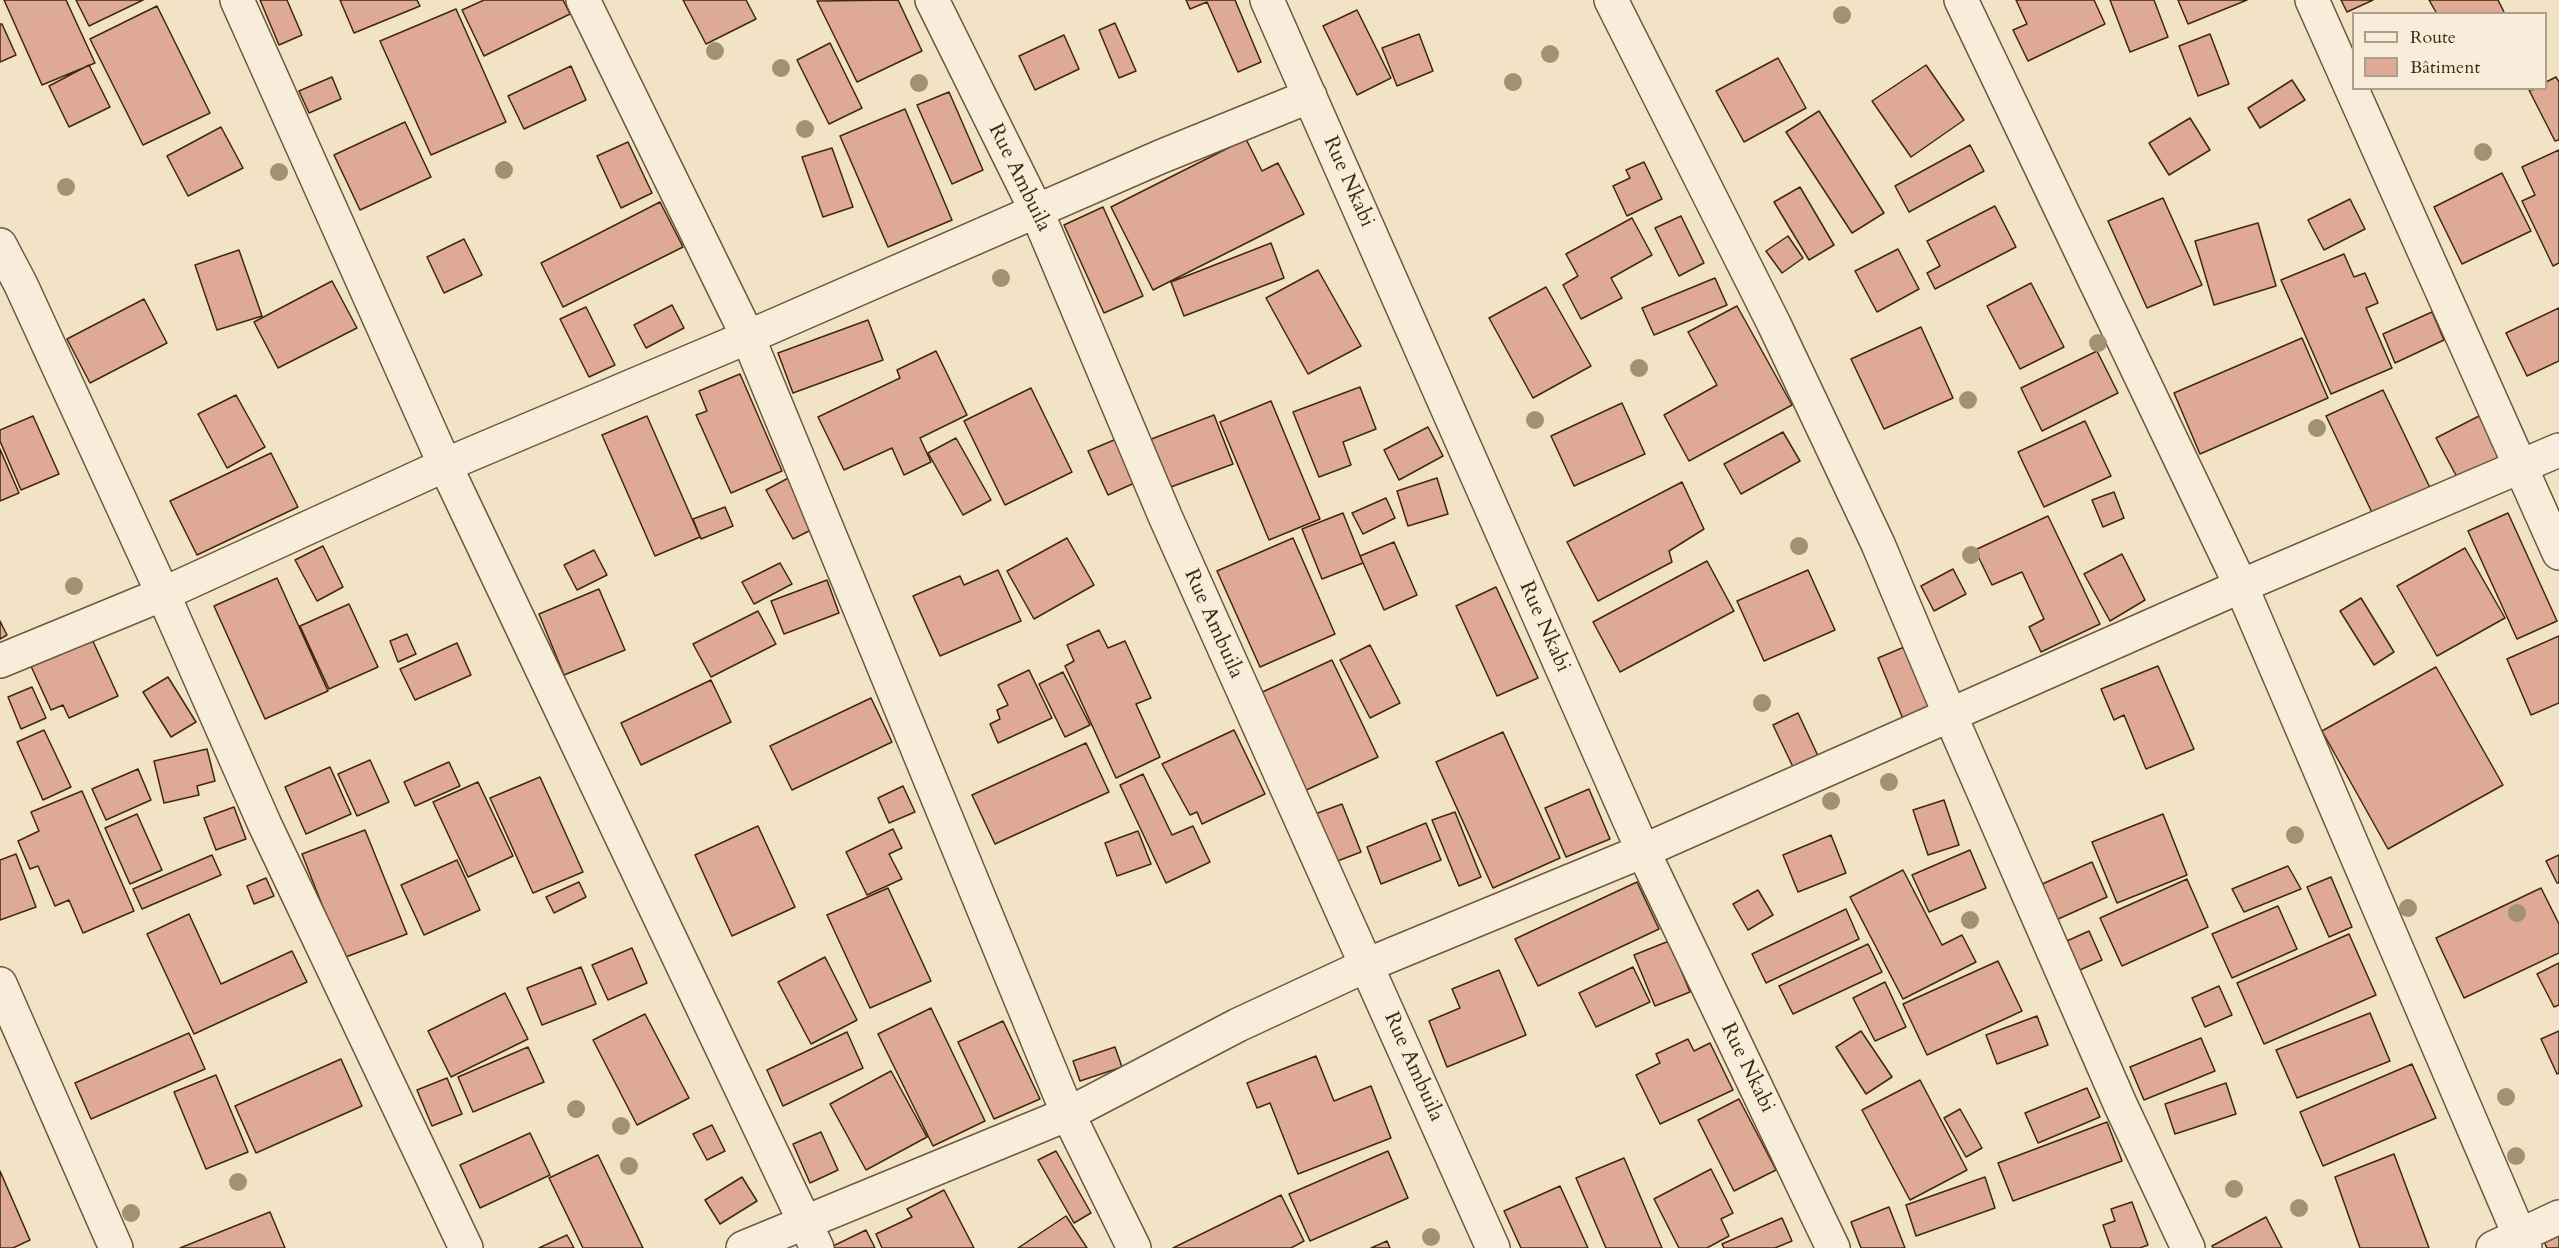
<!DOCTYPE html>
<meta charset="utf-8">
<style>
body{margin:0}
#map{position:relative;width:2559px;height:1248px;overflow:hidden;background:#f3e3c6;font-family:Cardo,serif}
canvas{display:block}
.legend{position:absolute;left:2352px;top:12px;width:195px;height:78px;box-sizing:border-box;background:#f7edda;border:2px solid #ae9f87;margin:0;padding:8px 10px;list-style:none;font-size:18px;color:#40290a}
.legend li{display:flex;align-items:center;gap:12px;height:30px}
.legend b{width:30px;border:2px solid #ae9f87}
</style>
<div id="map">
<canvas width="2559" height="1248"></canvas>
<ul class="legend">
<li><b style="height:8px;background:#f7edda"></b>Route</li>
<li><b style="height:16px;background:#dfaa95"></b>Bâtiment</li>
</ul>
</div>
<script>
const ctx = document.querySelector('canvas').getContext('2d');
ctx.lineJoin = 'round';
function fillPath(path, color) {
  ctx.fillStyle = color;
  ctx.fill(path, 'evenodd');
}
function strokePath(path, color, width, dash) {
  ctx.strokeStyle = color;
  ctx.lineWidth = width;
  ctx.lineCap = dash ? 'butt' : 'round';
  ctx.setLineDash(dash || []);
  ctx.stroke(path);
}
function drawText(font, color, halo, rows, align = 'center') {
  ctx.font = font + ' Cardo,serif';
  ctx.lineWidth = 5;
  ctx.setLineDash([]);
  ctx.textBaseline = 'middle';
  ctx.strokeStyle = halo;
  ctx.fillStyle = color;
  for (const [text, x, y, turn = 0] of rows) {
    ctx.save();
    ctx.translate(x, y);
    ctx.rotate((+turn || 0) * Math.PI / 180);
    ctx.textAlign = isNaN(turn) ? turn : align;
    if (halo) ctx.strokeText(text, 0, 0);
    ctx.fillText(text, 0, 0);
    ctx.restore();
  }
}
const building = new Path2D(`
 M4 0H66L95 63 42 85Z
 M76 0H143L89 26Z
 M260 0H287L302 35 279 45Z
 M340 0H417L420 6 354 33Z
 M484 0H563L570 14 484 56 462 10Z
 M683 0H746L756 19 706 44Z
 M898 0 922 51 857 82 817 1Z
 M1186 0H1235L1261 62 1238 72 1207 2 1190 9Z
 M2016 0H2094L2105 24 2028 61 2013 30 2027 24Z
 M2110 0H2154L2168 37 2130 52Z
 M2178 0H2247L2188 24Z
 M2341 0H2373L2347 12Z
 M2429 0H2498L2505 14H2437Z
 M157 6 210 113 143 145 90 39Z
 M456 9 506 122 431 155 380 41Z
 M1357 10 1391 78 1357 95 1323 26Z
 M1115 23 1136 71 1119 78 1099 30Z
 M0 24H2L16 55 0 62Z
 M1419 34 1433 71 1397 86 1382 48Z
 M2210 34 2229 84 2198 96 2179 46Z
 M1064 35 1079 69 1035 90 1019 56Z
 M830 43 862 108 829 124 797 60Z
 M1778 58 1806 108 1744 142 1716 91Z
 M89 65 110 107 69 127 49 86Z
 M1926 65 1964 120 1911 157 1872 101Z
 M571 66 586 100 524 129 508 96Z
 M332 77 341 99 309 113 299 91Z
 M2556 77 2559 82V140L2555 141 2529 90 2546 88V82Z
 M2292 80 2305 100 2260 128 2248 108Z
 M949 92 983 170 952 184 917 105Z
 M905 109 952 220 888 247 840 136Z
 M1819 111 1884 213 1852 233 1786 132Z
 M2190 118 2210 150 2169 175 2149 143Z
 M405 122 431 177 360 210 334 155Z
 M221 127 243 168 188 196 167 156Z
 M1246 139 1262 171 1278 163 1304 214 1153 290 1111 207Z
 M628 142 652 193 621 208 597 156Z
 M1970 145 1984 171 1909 212 1895 186Z
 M832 148 853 207 823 217 802 157Z
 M2559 150V263L2553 266 2522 201 2535 195 2522 167Z
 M1644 162 1662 199 1627 216 1613 186 1630 178 1626 170Z
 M2502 173 2531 231 2462 264 2434 207Z
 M1800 187 1834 245 1809 260 1774 202Z
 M2163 198 2202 285 2147 308 2108 221Z
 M2350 199 2365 229 2324 250 2308 220Z
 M660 202 683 247 563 307 541 263Z
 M1995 206 2016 247 1935 289 1927 273 1940 266 1927 241Z
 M1103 207 1143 296 1104 313 1064 225Z
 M1681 216 1704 263 1679 276 1655 228Z
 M1632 218 1652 255 1611 278 1622 298 1581 319 1563 285 1578 276 1566 254Z
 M2258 223 2276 286 2214 305 2195 241Z
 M1788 236 1803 258 1782 273 1766 251Z
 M464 239 482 275 444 293 427 257Z
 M1271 243 1284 278 1184 316 1171 282Z
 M1898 249 1919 289 1877 312 1855 271Z
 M239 250 262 316 217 330 195 265Z
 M2344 254 2354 277 2365 273 2378 303 2366 308 2392 368 2331 394 2281 280Z
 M1318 270 1361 346 1308 374 1266 298Z
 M1715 278 1727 305 1654 335 1642 308Z
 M332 281 357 328 278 368 254 322Z
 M2031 283 2064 347 2020 369 1987 306Z
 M1546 287 1591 366 1533 398 1489 318Z
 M144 299 167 343 90 383 67 339Z
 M672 305 684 328 646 348 634 325Z
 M1737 306 1792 405 1689 461 1664 415 1717 385 1688 332Z
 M586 307 615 365 589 377 560 319Z
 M2559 308V361L2527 376 2506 333Z
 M2432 312 2444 340 2395 363 2383 334Z
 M868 320 883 360 793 393 778 353Z
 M1921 327 1953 398 1884 429 1851 359Z
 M2302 338 2328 398 2200 454 2174 393Z
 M936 351 967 415 920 438 931 462 904 475 892 448 844 470 818 417 900 378 897 370Z
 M2097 351 2118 393 2042 431 2021 388Z
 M740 374 782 471 731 493 696 415 707 411 699 391Z
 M1360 387 1376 429 1343 442 1351 465 1319 477 1293 412Z
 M1031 388 1072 472 1005 505 964 421Z
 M2383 390 2433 494 2376 521 2326 416Z
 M236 395 265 447 227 468 198 414Z
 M1271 401 1320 519 1269 540 1220 422Z
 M1622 403 1645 454 1574 486 1551 436Z
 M1214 415 1233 464 1160 491 1141 443Z
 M33 416 59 474 21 490 0 441V430Z
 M647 416 700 537 655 556 602 435Z
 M2479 416 2501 458 2458 479 2436 438Z
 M2085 421 2111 476 2044 507 2018 452Z
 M1428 427 1443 456 1399 480 1384 450Z
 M1783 432 1800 461 1741 494 1724 464Z
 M1121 437 1141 480 1108 495 1088 451Z
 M956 438 991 500 963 515 928 453Z
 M0 449 19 493 0 501Z
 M271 453 298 507 197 555 170 501Z
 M792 476 819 526 793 539 766 490Z
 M1437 478 1448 514 1408 526 1397 491Z
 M1682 482 1704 529 1669 551 1672 562 1598 601 1567 542Z
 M2114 492 2124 518 2103 527 2092 500Z
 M1386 498 1395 518 1363 534 1352 513Z
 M725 507 733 526 701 539 693 519Z
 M1343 513 1363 563 1322 579 1302 529Z
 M2508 513 2557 621 2517 639 2468 531Z
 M2048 516 2100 624 2041 652 2029 627 2044 619 2022 572 1992 585 1975 550Z
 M1067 538 1094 585 1034 619 1007 571Z
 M1293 538 1335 634 1260 667 1217 571Z
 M1394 542 1417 595 1384 610 1360 556Z
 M323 546 343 587 317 601 295 560Z
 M2465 548 2505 618 2437 656 2397 586Z
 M594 550 607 575 577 590 564 565Z
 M2122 554 2145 600 2110 621 2084 574Z
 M1707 561 1734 611 1620 672 1593 622Z
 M780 563 792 584 754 604 742 582Z
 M1953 569 1966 594 1934 611 1921 586Z
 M998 570 1021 621 940 656 913 596 960 576 964 585Z
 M1808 570 1835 630 1764 661 1737 601Z
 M277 578 328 691 265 719 214 606Z
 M827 580 839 613 784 634 771 601Z
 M1496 587 1538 678 1497 696 1456 606Z
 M599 589 625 650 564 675 539 614Z
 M2361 598 2394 652 2374 665 2340 611Z
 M349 604 378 667 329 689 300 626Z
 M758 611 776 644 711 677 693 644Z
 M0 621 7 635 0 639Z
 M1099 630 1108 648 1125 641 1151 698 1136 704 1160 757 1116 778 1065 666 1074 661 1067 645Z
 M407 634 416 654 398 662 390 641Z
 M2559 636V703L2531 715 2507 659Z
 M91 637 118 696 69 718 63 705 51 710 30 664Z
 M457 643 471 675 415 700 400 669Z
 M1370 645 1400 703 1370 718 1340 660Z
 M1909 645 1935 705 1903 719 1878 658Z
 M1332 660 1378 757 1302 792 1256 695Z
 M2158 666 2194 749 2146 769 2124 715 2114 720 2101 689Z
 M2436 667 2503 785 2388 849 2322 731Z
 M1029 670 1052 718 998 743 990 724 1000 719 997 710 1008 705 998 685Z
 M1063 672 1090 725 1065 737 1039 684Z
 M168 677 196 722 171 737 143 692Z
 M711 680 731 722 641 765 621 723Z
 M32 687 46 718 21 729 8 697Z
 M871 698 892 742 792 790 770 746Z
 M1798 713 1819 758 1794 769 1773 725Z
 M44 730 71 787 43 800 17 742Z
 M1234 730 1265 794 1202 824 1197 812 1190 815 1162 764Z
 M1503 732 1560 858 1493 888 1436 762Z
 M1086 743 1109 792 995 844 972 795Z
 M207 749 215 781 197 786 199 795 164 803 154 761Z
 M370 760 389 802 357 816 338 774Z
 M449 762 460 786 415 806 404 782Z
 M330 767 351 814 306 834 285 787Z
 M138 769 151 800 106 820 92 789Z
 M1143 774 1172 835 1193 826 1210 862 1166 883 1120 785Z
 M540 777 583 872 533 893 490 798Z
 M478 782 513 856 468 877 433 802Z
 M903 786 915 812 889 823 878 798Z
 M1589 789 1610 839 1566 857 1545 808Z
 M82 791 134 911 83 933 69 900 55 906 38 866 30 869 18 841 39 831 31 812Z
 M1944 800 1959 845 1928 855 1913 810Z
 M1342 804 1361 852 1335 862 1315 814Z
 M234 807 246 839 216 850 204 818Z
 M1455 812 1481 877 1459 886 1432 820Z
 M137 814 162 870 130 884 105 828Z
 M2163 814 2187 875 2117 903 2092 842Z
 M1426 823 1441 860 1381 884 1367 847Z
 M758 826 795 907 732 936 695 855Z
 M893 829 902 848 889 854 902 879 867 895 846 852Z
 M365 830 407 934 343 958 302 854Z
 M1138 831 1151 864 1117 876 1105 843Z
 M1831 835 1846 873 1798 892 1783 855Z
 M1970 850 1986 888 1929 912 1912 875Z
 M16 854 36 907 0 920V860Z
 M212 855 221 875 142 909 133 889Z
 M2559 855V883H2557L2546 861Z
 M457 860 480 910 424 935 401 885Z
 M2092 862 2107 897 2056 920 2040 885Z
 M2288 866 2301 889 2244 912 2232 889Z
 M1903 870 1942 945 1962 935 1976 962 1903 999 1850 897Z
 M2331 877 2352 927 2329 937 2307 887Z
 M266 878 274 896 254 904 247 886Z
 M2187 879 2208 927 2122 966 2100 918Z
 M579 882 586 897 554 913 546 897Z
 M1637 882 1659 929 1538 986 1515 939Z
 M888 888 931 981 870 1008 827 915Z
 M2541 888 2559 924V953L2464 998 2436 938Z
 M1758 890 1773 915 1748 930 1733 904Z
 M2278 906 2297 949 2232 978 2212 934Z
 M1846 909 1859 939 1766 983 1752 954Z
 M189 914 221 984 292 951 307 982 194 1034 147 934Z
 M2089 931 2102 960 2071 974 2058 945Z
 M2349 934 2376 995 2264 1044 2237 983Z
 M1669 941 1690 992 1655 1006 1634 955Z
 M1868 944 1882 972 1793 1014 1779 986Z
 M632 948 647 983 608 1000 592 965Z
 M825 957 857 1020 811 1044 778 982Z
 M1998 961 2022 1011 1927 1055 1903 1004Z
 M2559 963V1005L2554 1007 2537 974Z
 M581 967 596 1004 542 1025 527 988Z
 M1633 967 1650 1002 1596 1027 1579 993Z
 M1499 970 1526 1035 1447 1067 1429 1021 1460 1008 1452 989Z
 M1885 982 1906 1027 1875 1041 1853 998Z
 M2219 986 2232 1015 2205 1027 2192 998Z
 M505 993 528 1039 451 1077 428 1031Z
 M931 1008 985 1121 933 1146 878 1034Z
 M2370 1013 2390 1061 2297 1098 2276 1050Z
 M645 1014 689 1098 637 1125 593 1040Z
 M2037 1016 2048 1045 1997 1064 1986 1035Z
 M1003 1021 1040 1099 994 1119 958 1042Z
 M1861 1031 1892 1077 1866 1094 1836 1047Z
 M2559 1031V1073L2557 1074 2541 1039Z
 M847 1032 863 1068 783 1106 767 1070Z
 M189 1033 205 1069 91 1119 75 1083Z
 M2201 1038 2215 1071 2144 1100 2130 1067Z
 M1688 1039 1694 1051 1710 1043 1733 1090 1660 1124 1636 1075 1660 1063 1656 1054Z
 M528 1047 544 1082 473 1112 458 1077Z
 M1115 1047 1122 1067 1080 1081 1073 1061Z
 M1316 1056 1334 1101 1371 1086 1391 1138 1298 1174 1270 1103 1257 1108 1247 1083Z
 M341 1059 362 1106 256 1153 235 1106Z
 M2412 1064 2436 1118 2323 1166 2300 1112Z
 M891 1071 927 1137 866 1170 830 1104Z
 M216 1075 248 1152 206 1169 174 1092Z
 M447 1078 462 1114 432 1126 417 1090Z
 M1920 1080 1967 1170 1910 1200 1862 1110Z
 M2226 1083 2236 1114 2175 1134 2165 1104Z
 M2087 1088 2100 1117 2038 1143 2025 1113Z
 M1739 1099 1776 1170 1734 1191 1698 1120Z
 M1960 1109 1982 1148 1966 1157 1944 1118Z
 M2107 1122 2122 1161 2013 1201 1998 1163Z
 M712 1125 725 1151 707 1160 693 1134Z
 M821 1132 838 1170 810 1183 793 1144Z
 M530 1133 550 1175 480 1208 460 1165Z
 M1056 1151 1091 1213 1074 1223 1038 1160Z
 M1388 1151 1408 1198 1310 1241 1289 1194Z
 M2394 1154 2429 1248H2360L2335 1177Z
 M598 1155 643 1248H583L549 1178Z
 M1624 1158 1662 1248H1606L1576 1178Z
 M1711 1169 1733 1213 1721 1219 1729 1236 1707 1248H1679L1654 1199Z
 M0 1171 30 1240 13 1248H0Z
 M742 1177 757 1201 720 1224 705 1200Z
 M1985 1177 1995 1208 1916 1236 1906 1205Z
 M1560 1186 1588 1248H1521L1504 1211Z
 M944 1190 974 1248H882L876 1234 912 1217 907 1209Z
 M1281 1195 1304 1241 1291 1248H1173Z
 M2132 1202 2148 1245 2140 1248H2111L2103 1225 2115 1221 2111 1209Z
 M1889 1207 1905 1248H1861L1851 1222Z
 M270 1212 285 1248H180Z
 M1066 1216 1087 1248H1018Z
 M2266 1217 2282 1248H2213L2212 1246Z
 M1782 1218 1792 1241 1775 1248H1724L1722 1244Z
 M2559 1224V1248H2547L2540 1233Z
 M866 1230 875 1248H829Z
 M567 1235 574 1248H539Z
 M1387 1241 1390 1248H1371Z`);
const street = new Path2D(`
 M237 0 445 465 817 1248
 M583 0 748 337 1068 1114 1134 1248
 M932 0 1036 210 1165 516 1493 1248
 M1267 0 1643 851 1833 1248
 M1611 0 1774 324 1878 544 1950 715 2121 1106 2188 1248
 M1961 0 2241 586 2525 1248
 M2312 0 2559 553
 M0 245 21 285 163 594 265 825 466 1248
 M0 661 163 594 445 465 748 337 1160 157 1310 96
 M0 984 116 1248
 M743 1248 1068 1114 1238 1025 1367 965 1643 851 2241 586 2559 450
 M2493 1248 2559 1217`);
const trees = [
 [1842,15],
 [715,51],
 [1550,54],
 [781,68],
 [1513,82],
 [919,83],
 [805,129],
 [2483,152],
 [504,170],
 [279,172],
 [66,187],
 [1001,278],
 [2098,343],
 [1639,368],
 [1968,400],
 [1535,420],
 [2317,428],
 [1799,546],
 [1971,555],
 [74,586],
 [1762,703],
 [1889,782],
 [1831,801],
 [2295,835],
 [2408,908],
 [2517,913],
 [1970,920],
 [2506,1097],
 [576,1109],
 [621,1126],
 [2516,1156],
 [629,1166],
 [238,1182],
 [2234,1189],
 [2299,1208],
 [131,1213],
 [1431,1237]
];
const streetNames = [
 ["Rue Ambuila",1019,178,64],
 ["Rue Nkabi",1348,182,66],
 ["Rue Ambuila",1213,624,66],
 ["Rue Nkabi",1544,627,66],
 ["Rue Ambuila",1413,1067,66],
 ["Rue Nkabi",1747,1068,64]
];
fillPath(building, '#dfaa95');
strokePath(building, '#40290a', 1.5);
strokePath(street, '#6d5839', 36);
strokePath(street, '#f7edda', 33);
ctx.fillStyle = '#a29271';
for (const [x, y] of trees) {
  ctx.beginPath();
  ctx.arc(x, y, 9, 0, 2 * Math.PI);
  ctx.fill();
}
drawText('21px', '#40290a', '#f7edda', streetNames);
</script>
